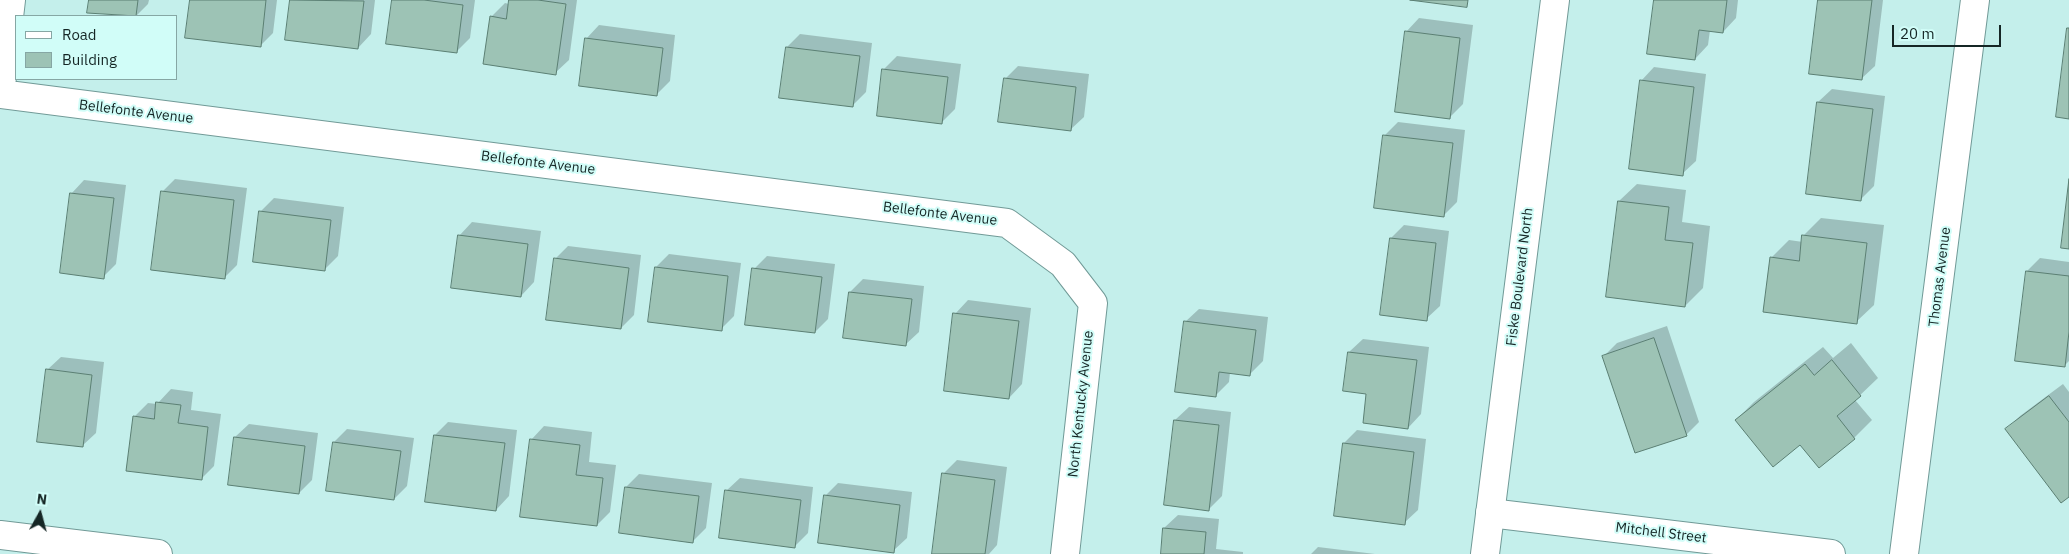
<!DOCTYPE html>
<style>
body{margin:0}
#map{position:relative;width:2069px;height:554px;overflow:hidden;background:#c4efeb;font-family:"IBM Plex Sans",sans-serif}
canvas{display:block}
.legend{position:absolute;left:15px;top:15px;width:162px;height:65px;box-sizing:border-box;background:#d1fdf8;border:1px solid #86a7a4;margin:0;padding:6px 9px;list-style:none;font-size:15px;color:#152625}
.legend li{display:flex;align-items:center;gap:10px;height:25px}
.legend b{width:25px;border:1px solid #86a7a4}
.north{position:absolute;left:15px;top:489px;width:50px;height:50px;-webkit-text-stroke:4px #d1fdf8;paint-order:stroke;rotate:7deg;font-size:14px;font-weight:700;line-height:20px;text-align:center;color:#152625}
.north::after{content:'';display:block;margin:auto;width:18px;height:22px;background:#152625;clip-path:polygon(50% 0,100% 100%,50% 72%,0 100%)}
.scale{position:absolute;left:1892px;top:25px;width:109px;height:22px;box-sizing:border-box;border:2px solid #152625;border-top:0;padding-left:6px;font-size:15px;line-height:18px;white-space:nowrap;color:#152625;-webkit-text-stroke:4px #d1fdf8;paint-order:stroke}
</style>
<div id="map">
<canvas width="2069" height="554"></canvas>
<ul class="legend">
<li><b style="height:6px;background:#fff"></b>Road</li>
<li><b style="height:14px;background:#9dc3b5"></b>Building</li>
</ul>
<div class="north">N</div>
<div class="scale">20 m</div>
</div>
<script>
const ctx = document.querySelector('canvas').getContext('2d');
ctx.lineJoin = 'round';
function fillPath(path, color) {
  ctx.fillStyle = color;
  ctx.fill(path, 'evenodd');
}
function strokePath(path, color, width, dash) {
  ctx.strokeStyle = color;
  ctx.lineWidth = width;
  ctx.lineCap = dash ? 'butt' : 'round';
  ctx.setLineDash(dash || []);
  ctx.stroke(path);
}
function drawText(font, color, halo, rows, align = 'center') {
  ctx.font = font + ' "IBM Plex Sans",sans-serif';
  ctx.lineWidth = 4;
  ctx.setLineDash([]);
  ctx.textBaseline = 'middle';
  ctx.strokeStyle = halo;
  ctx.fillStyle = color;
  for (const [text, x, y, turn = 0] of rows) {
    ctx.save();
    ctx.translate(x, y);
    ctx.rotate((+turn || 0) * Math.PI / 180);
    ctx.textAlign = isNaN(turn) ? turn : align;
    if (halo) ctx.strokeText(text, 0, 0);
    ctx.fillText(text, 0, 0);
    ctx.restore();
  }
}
const shadow = new Path2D(`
 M90 0H149L148 4 136 16 89 12Z
 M191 0H277L273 33 260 46Z
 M291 0H375L371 34 358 48 286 39Z
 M393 0H475L470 38 457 51Z
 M510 0H577L569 60 555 73 491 17 505 3 509 4Z
 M1655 0H1738L1736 18 1723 32 1710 30 1708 45 1695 59Z
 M1820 0H1883L1875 66 1861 79Z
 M1419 18 1473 25 1463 104 1450 117 1406 32Z
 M599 25 675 35 670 81 656 95 586 39Z
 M800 34 872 43 866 92 853 105 787 47Z
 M897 56 961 64 955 109 942 122 883 70Z
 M1018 66 1089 74 1084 117 1070 130 1005 79Z
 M1654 67 1706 74 1696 161 1682 174 1641 81Z
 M1832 89 1885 96 1874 186 1861 199 1818 102Z
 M1398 122 1465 130 1457 202 1443 216 1385 135Z
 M175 179 247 188 237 265 224 278 162 192Z
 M84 180 126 185 116 264 103 277 71 194Z
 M1637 184 1686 190 1682 222 1710 226 1703 288 1685 306 1619 201Z
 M274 198 344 207 338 256 325 269 261 211Z
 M1821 218 1884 225 1874 305 1856 322 1771 258 1789 240 1803 242 1804 235Z
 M472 222 541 231 534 282 521 296 459 236Z
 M1404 225 1449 231 1440 306 1426 319 1391 238Z
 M568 246 641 255 634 315 621 328 555 259Z
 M669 254 741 263 734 316 721 329 656 267Z
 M767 256 835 264 828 319 815 332 754 269Z
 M2040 258 2069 262V361L2064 366 2027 271Z
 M863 279 924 286 919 332 905 345 850 292Z
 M968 300 1031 308 1022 384 1009 398 955 314Z
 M1199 309 1268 317 1263 361 1250 374 1230 372 1229 382 1215 396 1185 322Z
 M1667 326 1699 422 1686 435 1604 356 1617 343Z
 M1363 339 1429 347 1421 414 1408 428 1368 393 1349 352Z
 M1851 343 1878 378 1855 400 1872 420 1854 438 1819 466 1800 443 1736 420 1754 402 1823 347 1833 358Z
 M61 357 104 362 96 433 82 446 47 370Z
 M2063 384 2069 392V496L2007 429 2020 416Z
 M171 389 193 392 191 410 221 414 214 466 201 479 134 417 148 403 157 404Z
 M1189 407 1231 412 1222 496 1208 510 1175 420Z
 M448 422 517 430 509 496 496 510 435 435Z
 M249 424 318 433 312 480 299 493 235 437Z
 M544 426 592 432 589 462 616 465 610 512 597 525 531 440Z
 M347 429 414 438 407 486 394 499 334 442Z
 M1357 430 1426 439 1418 510 1404 523 1344 443Z
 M957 460 1007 467 997 545 989 554H946L944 473Z
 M639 474 712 483 706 528 693 541 626 487Z
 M740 478 813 487 808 533 795 546 726 491Z
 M838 483 912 492 907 538 893 551 825 496Z
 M1178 515 1219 519 1216 549 1243 552V554H1162L1164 528Z
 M1318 547 1375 554H1311Z`);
const building = new Path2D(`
 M89 0H138L136 16 87 13Z
 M190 0H266L261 47 185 38Z
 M290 0 364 1 358 49 285 40Z
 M392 0H424L463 5 457 53 386 44Z
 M509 0H538L566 4 556 75 483 64 490 16 506 19Z
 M1410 0H1468L1467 7Z
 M1654 0H1727L1723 33 1699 30 1695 60 1647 54Z
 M1818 0H1872L1862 80 1809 74Z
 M2067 28H2069V119L2056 117Z
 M1405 31 1460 38 1450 119 1395 112Z
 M585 38 663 48 657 96 579 86Z
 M786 47 860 56 853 107 779 98Z
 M882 69 948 77 942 124 877 116Z
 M1004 78 1076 87 1071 131 998 122Z
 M1640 80 1694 87 1683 176 1629 169Z
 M1817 102 1873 109 1861 201 1806 194Z
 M1383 135 1453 143 1444 217 1374 208Z
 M2069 179V249L2061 248Z
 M161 191 234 200 225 279 151 270Z
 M70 193 114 198 104 279 60 273Z
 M1618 201 1669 207 1665 240 1693 243 1685 307 1606 297Z
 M259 211 331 220 325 271 253 262Z
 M458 235 528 244 521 297 451 288Z
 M1802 235 1867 243 1857 324 1763 312 1770 257 1799 261Z
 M1390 238 1436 243 1427 321 1380 315Z
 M554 258 629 268 621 329 546 320Z
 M655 267 728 276 722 331 648 322Z
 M752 268 822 277 815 333 745 325Z
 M2026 271 2069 276V332L2065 367 2015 361Z
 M849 292 912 299 906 346 843 338Z
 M953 313 1019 321 1009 399 944 391Z
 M1184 321 1256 330 1250 376 1219 372 1216 397 1175 392Z
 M1654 338 1687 436 1635 453 1602 356Z
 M1348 352 1417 360 1408 429 1363 423 1366 394 1343 391Z
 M1832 360 1861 396 1837 416 1855 439 1819 468 1800 445 1773 467 1735 420 1805 364 1814 375Z
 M46 369 92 375 83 447 37 442Z
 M2049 396 2069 422V497L2061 503 2005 429Z
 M156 402 181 405 178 423 208 427 202 480 126 471 133 416 154 419Z
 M1174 420 1219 425 1209 511 1164 505Z
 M434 435 505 443 496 511 425 502Z
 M234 437 305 446 299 494 228 485Z
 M530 439 580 445 576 475 603 478 597 526 520 517Z
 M333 442 401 451 394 500 326 491Z
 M1343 443 1414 452 1405 525 1334 516Z
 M942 473 995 480 985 554H932Z
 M625 487 699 496 693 543 619 533Z
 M725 490 801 500 795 548 719 538Z
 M824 495 900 505 894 553 818 543Z
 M1163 528 1206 532 1204 554H1161Z`);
const minor = new Path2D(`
 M0 94 1007 223 1063 264 1093 303 1065 554
 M0 94 11 0
 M1490 513 1831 554
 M0 535 158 554
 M1904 554 1975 0`);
const tertiary = new Path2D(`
 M1485 554 1555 0`);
const streetNames = [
 ["Bellefonte Avenue",136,112,7],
 ["Bellefonte Avenue",538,163,7],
 ["Bellefonte Avenue",940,214,7],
 ["Fiske Boulevard North",1520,277,-83],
 ["Thomas Avenue",1940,277,-83],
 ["North Kentucky Avenue",1081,404,-84],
 ["Mitchell Street",1661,533,7]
];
fillPath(shadow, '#0003');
fillPath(building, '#9dc3b5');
strokePath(building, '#5b7f73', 1);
strokePath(minor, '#719a97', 30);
strokePath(tertiary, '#719a97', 30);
strokePath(minor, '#fff', 28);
strokePath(tertiary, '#fff', 28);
drawText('14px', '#152625', '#d1fdf8', streetNames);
</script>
